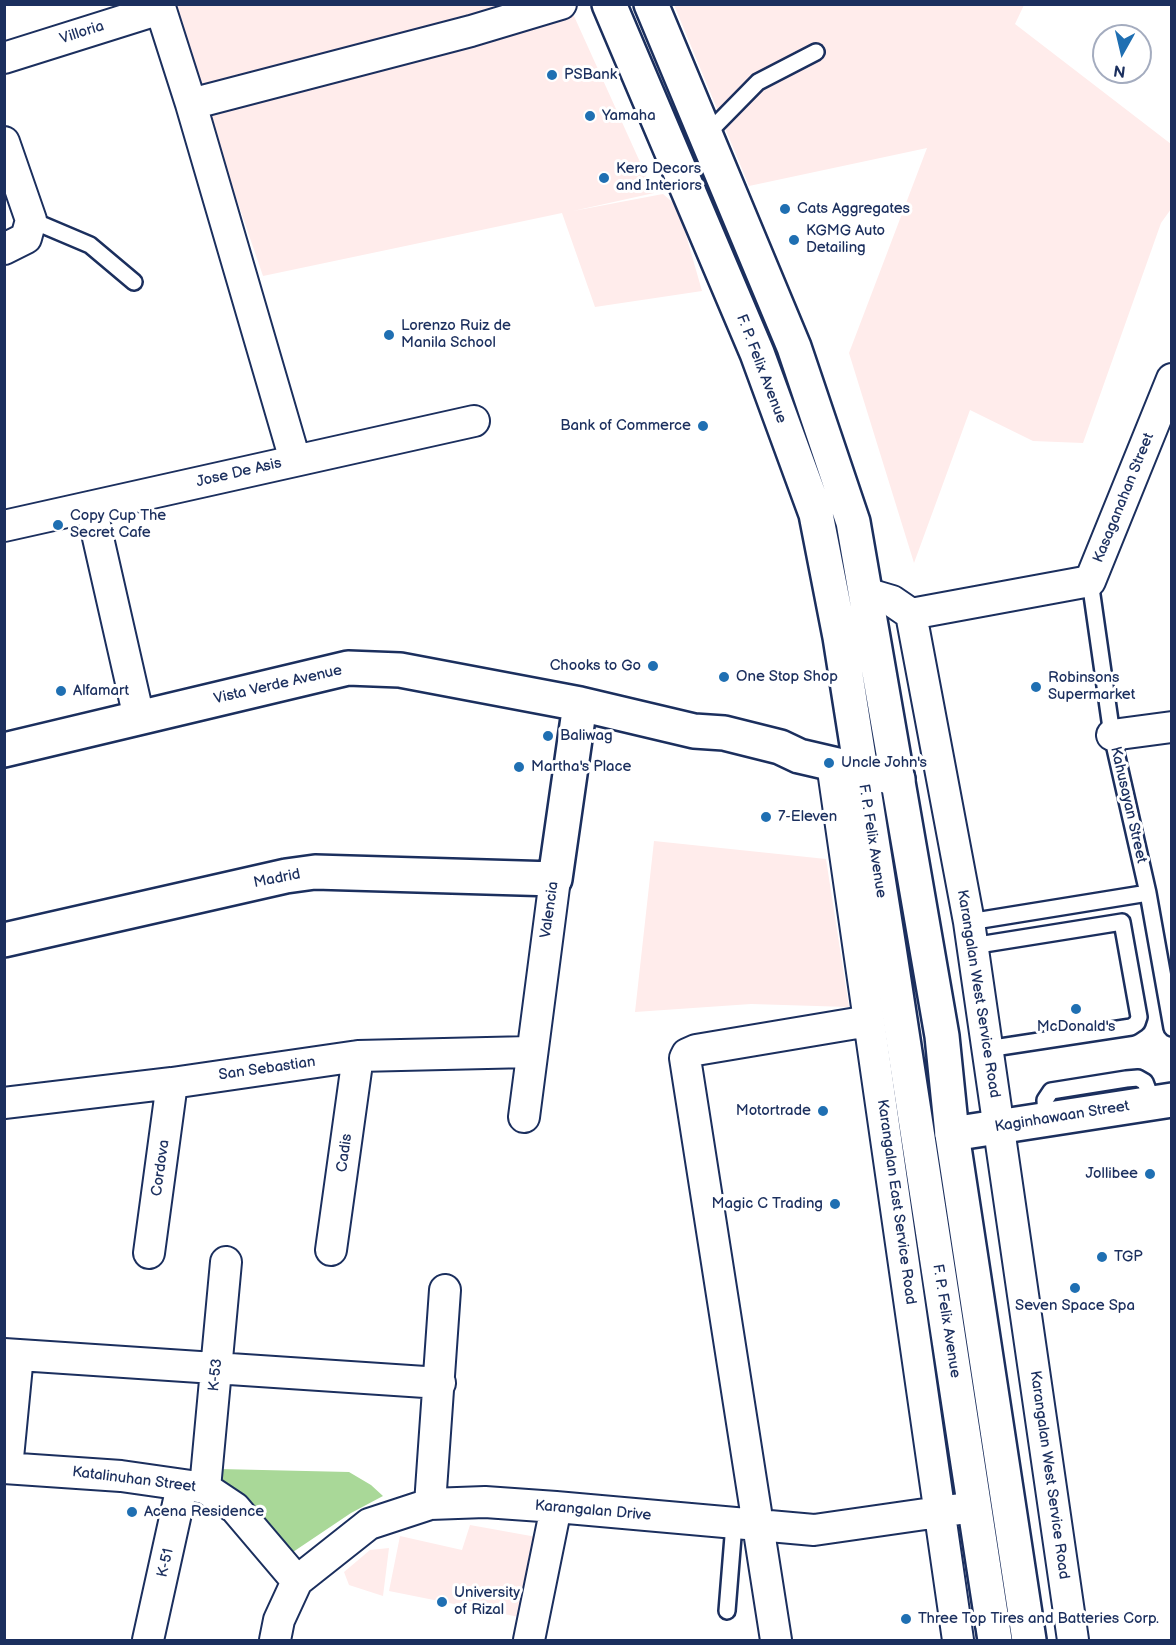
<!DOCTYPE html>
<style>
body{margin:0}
#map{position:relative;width:1176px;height:1645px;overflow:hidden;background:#fff;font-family:"Balsamiq Sans",sans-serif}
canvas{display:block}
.frame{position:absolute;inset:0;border:6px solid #1b2f5e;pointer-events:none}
.north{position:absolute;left:1092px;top:24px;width:60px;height:60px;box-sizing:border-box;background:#fff;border:2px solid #a4acbf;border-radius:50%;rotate:188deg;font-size:16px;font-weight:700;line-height:24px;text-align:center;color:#1b2f5e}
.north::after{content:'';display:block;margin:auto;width:21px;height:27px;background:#1f6fb2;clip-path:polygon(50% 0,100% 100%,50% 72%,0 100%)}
</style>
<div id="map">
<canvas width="1176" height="1645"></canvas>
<div class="frame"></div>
<div class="north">N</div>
</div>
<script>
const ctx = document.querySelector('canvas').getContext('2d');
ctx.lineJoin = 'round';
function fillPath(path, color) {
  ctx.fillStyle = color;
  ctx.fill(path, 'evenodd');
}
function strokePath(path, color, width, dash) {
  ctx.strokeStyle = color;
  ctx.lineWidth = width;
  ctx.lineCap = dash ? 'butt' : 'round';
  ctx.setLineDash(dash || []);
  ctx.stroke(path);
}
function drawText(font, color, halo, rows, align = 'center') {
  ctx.font = font + ' "Balsamiq Sans",sans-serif';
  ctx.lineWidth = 6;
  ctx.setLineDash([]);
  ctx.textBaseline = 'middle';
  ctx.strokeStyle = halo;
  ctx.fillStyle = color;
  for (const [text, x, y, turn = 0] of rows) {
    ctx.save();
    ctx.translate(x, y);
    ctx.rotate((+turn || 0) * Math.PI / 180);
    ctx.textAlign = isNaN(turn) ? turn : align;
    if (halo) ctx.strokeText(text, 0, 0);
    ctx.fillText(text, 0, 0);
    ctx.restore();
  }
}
const built = new Path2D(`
 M170 5H569L654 193 573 211 663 194 678 207 702 291 595 307 562 213 263 276Z
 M674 5H1024L1015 24 1171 144V209L1161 223 1083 443 1033 441 970 410 914 563 849 353 927 148 749 186Z
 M654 841 826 859 849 1007 751 1004 635 1012Z
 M470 1525 542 1538 524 1618 389 1591 400 1536 462 1550Z
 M389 1548 383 1596 349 1585 344 1572 370 1550Z`);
const green = new Path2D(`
 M219 1469 349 1472 371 1485 383 1496 351 1513 290 1554 213 1480Z`);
const service = new Path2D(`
 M706 135 758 82 816 52
 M31 220 90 245 134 282
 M1090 581 1112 735 1148 893 1172 1028
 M969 922 1148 893
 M972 946 1122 922 1139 1017 1137 1023 1131 1027 987 1049
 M1046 1119 1045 1100 1051 1091 1126 1079 1138 1078 1145 1082 1153 1103
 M727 1611 734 1524`);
const minor = new Path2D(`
 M159 4 191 104 295 460
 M4 58 160 9
 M191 104 471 31 561 4
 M4 142 31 220 26 238 4 249
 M91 507 139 718
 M4 526 474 421
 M865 593 892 601 911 614 969 922 1073 1640
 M911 614 1090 581 1172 379
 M1112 735 1172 727
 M832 763 958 1640
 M4 1103 172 1083 358 1056 530 1052
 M524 1117 555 879
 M331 1250 358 1056
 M149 1253 172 1083
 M4 1354 440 1383
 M4 1468 121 1476 205 1488 235 1508 297 1581
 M7 1468 18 1355
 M205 1488 226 1262
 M430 1504 445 1290
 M148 1640 182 1486
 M275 1640 279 1620 297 1581 369 1524 430 1504 485 1502 556 1507 814 1530 960 1509
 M529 1640 556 1507
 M776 1640 685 1058 687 1054 696 1050 869 1021`);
const tertiary = new Path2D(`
 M4 750 348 668 400 670 580 704 694 731 724 733 780 747 799 756 898 779
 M4 940 286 876 315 872 555 879 580 704
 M952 1134 1172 1100`);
const secondary = new Path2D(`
 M609 4 757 353 816 514 840 637 889 948 995 1640
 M651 4 794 347 853 522 942 1036 952 1134 1029 1640`);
const markers = [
 [552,75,6,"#1f6fb2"],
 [590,116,6,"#1f6fb2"],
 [604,178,6,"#1f6fb2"],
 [785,209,6,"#1f6fb2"],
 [794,240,6,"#1f6fb2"],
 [389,335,6,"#1f6fb2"],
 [703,426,6,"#1f6fb2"],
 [58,525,6,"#1f6fb2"],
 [653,666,6,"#1f6fb2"],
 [724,677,6,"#1f6fb2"],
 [1036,687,6,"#1f6fb2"],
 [61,691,6,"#1f6fb2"],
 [548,736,6,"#1f6fb2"],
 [829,763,6,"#1f6fb2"],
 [519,767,6,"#1f6fb2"],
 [766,817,6,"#1f6fb2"],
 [1076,1009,6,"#1f6fb2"],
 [823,1111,6,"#1f6fb2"],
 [1150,1174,6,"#1f6fb2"],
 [835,1204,6,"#1f6fb2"],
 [1102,1257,6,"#1f6fb2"],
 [1075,1288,6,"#1f6fb2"],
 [132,1512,6,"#1f6fb2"],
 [442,1602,6,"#1f6fb2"],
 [906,1619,6,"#1f6fb2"]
];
const streetNames = [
 ["Villoria",82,33,-18],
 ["F. P. Felix Avenue",761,369,69],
 ["Jose De Asis",239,473,-13],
 ["Kasaganahan Street",1124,498,-68],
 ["Vista Verde Avenue",278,685,-13],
 ["Kahusayan Street",1128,805,77],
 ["F. P. Felix Avenue",872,841,81],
 ["Madrid",277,879,-11],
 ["Valencia",550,910,-82],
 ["Karangalan West Service Road",978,994,81],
 ["San Sebastian",267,1069,-8],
 ["Kaginhawaan Street",1062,1117,-9],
 ["Cadis",345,1153,-82],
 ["Cordova",161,1168,-82],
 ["Karangalan East Service Road",896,1202,82],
 ["F. P. Felix Avenue",946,1321,81],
 ["K-53",216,1375,-84],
 ["Karangalan West Service Road",1049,1475,82],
 ["Katalinuhan Street",134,1480,7],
 ["Karangalan Drive",593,1511,5],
 ["K-51",166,1563,-77]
];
const poiNames = [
 ["PSBank",564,75],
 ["Yamaha",602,116],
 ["Kero Decors",616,169],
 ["and Interiors",616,186],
 ["Cats Aggregates",797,209],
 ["KGMG Auto",806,231],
 ["Detailing",806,248],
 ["Lorenzo Ruiz de",401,326],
 ["Manila School",401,343],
 ["Bank of Commerce",691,426,"right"],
 ["Copy Cup The",70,516],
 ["Secret Cafe",70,533],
 ["Chooks to Go",641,666,"right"],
 ["One Stop Shop",736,677],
 ["Robinsons",1048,678],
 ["Supermarket",1048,695],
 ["Alfamart",73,691],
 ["Baliwag",560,736],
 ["Uncle John's",841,763],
 ["Martha's Place",531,767],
 ["7-Eleven",778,817],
 ["McDonald's",1076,1027,"center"],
 ["Motortrade",811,1111,"right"],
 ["Jollibee",1138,1174,"right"],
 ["Magic C Trading",823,1204,"right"],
 ["TGP",1114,1257],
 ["Seven Space Spa",1075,1306,"center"],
 ["Acena Residence",144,1512],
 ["University",454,1593],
 ["of Rizal",454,1610],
 ["Three Top Tires and Batteries Corp.",918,1619]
];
fillPath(built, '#ffeceb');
fillPath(green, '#a9d898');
strokePath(service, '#1b2f5e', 20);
strokePath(minor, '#1b2f5e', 34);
strokePath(tertiary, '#1b2f5e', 38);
strokePath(secondary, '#1b2f5e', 38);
strokePath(service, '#fff', 15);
strokePath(minor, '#fff', 30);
strokePath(tertiary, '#fff', 33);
strokePath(secondary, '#fff', 33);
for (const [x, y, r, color] of markers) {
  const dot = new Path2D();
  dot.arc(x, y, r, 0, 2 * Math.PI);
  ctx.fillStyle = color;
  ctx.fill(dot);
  strokePath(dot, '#fff', 2);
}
drawText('15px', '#1b2f5e', '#fff', streetNames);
drawText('15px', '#1b2f5e', '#fff', poiNames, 'left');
</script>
